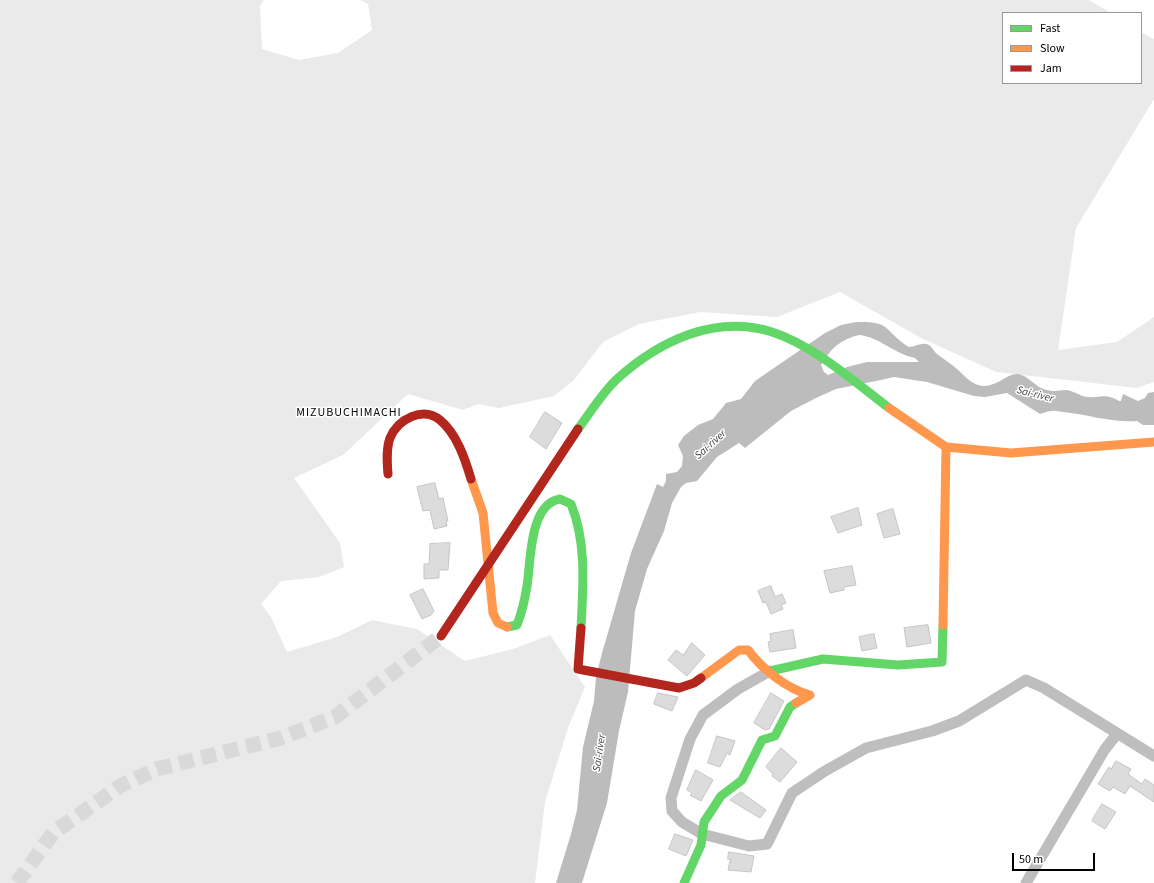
<!DOCTYPE html>
<style>
body{margin:0}
#map{position:relative;width:1154px;height:883px;overflow:hidden;background:#fff;font-family:"Source Sans 3",sans-serif}
canvas{display:block}
.legend{position:absolute;left:1002px;top:12px;width:140px;height:72px;box-sizing:border-box;background:#fff;border:1px solid #999;margin:0;padding:5px 7px;list-style:none;font-size:12px;color:#000}
.legend li{display:flex;align-items:center;gap:8px;height:20px}
.legend b{width:20px;border:1px solid #999}
.scale{position:absolute;left:1012px;top:853px;width:83px;height:18px;box-sizing:border-box;border:2px solid #000;border-top:0;padding-left:5px;font-size:12px;line-height:14px;white-space:nowrap;color:#000;-webkit-text-stroke:3px #fff;paint-order:stroke}
</style>
<div id="map">
<canvas width="1154" height="883"></canvas>
<ul class="legend">
<li><b style="height:5px;background:#63d668"></b>Fast</li>
<li><b style="height:5px;background:#ff974d"></b>Slow</li>
<li><b style="height:5px;background:#b3261e"></b>Jam</li>
</ul>
<div class="scale">50 m</div>
</div>
<script>
const ctx = document.querySelector('canvas').getContext('2d');
ctx.lineJoin = 'round';
function fillPath(path, color) {
  ctx.fillStyle = color;
  ctx.fill(path, 'evenodd');
}
function strokePath(path, color, width, dash) {
  ctx.strokeStyle = color;
  ctx.lineWidth = width;
  ctx.lineCap = dash ? 'butt' : 'round';
  ctx.setLineDash(dash || []);
  ctx.stroke(path);
}
function drawText(font, color, halo, rows, align = 'center') {
  ctx.font = font + ' "Source Sans 3",sans-serif';
  ctx.lineWidth = 3;
  ctx.setLineDash([]);
  ctx.textBaseline = 'middle';
  ctx.strokeStyle = halo;
  ctx.fillStyle = color;
  for (const [text, x, y, turn = 0] of rows) {
    ctx.save();
    ctx.translate(x, y);
    ctx.rotate((+turn || 0) * Math.PI / 180);
    ctx.textAlign = isNaN(turn) ? turn : align;
    if (halo) ctx.strokeText(text, 0, 0);
    ctx.fillText(text, 0, 0);
    ctx.restore();
  }
}
const green = new Path2D(`
 M0 0H264L260 6 262 49 299 60 338 53 372 30 368 4 360 0H1089L1111 13H1003V83H1141V32L1154 39V99L1076 228 1058 350 1117 342 1154 317V382L1137 388 996 372 921 338 840 292 777 317 700 312 639 324 603 342 573 381 554 396 499 408 478 404 463 410 408 394 343 455 294 478 340 543 344 567 319 577 281 581 261 604 271 617 287 652 337 637 372 620 417 629 465 661 513 649 550 635 585 687 568 728 545 802 535 883H0Z`);
const water = new Path2D(`
 M856 322C893 321 882 330 909 347 914 347 921 343 926 344 932 345 933 351 937 354 942 358 947 361 952 365 961 371 968 382 978 385 995 390 1006 373 1018 374 1030 376 1035 388 1047 390 1054 392 1060 390 1067 390 1074 391 1080 396 1087 397 1103 398 1104 393 1119 401H1121L1123 394 1138 401 1145 398 1148 393 1154 392V425H1143L1137 421C1114 423 1089 415 1064 412 1060 412 1056 410 1052 411 1048 411 1044 413 1040 414L1007 393 985 397 974 396 927 382 894 377 881 380 836 389 816 398 791 411 745 448 739 443 717 457 697 481 686 483 681 487 672 503 664 531 647 569 635 611 628 692 619 731 607 803 582 883H556L571 834 577 810 583 747 594 701 596 677 602 653 631 553 657 484 663 487 666 481V474L677 472 682 466 683 456 678 445 684 436 698 425 713 419 726 403 741 399 755 381 825 333 841 325ZM859 335C880 337 894 354 915 358L919 362H867L847 367 828 375 824 372 821 365C830 349 841 339 859 335Z`);
const building = new Path2D(`
 M545 412 562 423 546 449 530 437Z
 M435 483 439 499 443 498 448 521H446L447 526 434 529 430 510 423 511 417 487Z
 M858 508 862 525 838 533 831 517Z
 M893 509 900 534 884 538 877 514Z
 M450 543 448 570H439V578L424 579V564H429L430 544Z
 M852 566 856 585 844 587V590L830 593 824 571Z
 M771 586 775 597 782 594 786 603 781 605 783 609 771 614 766 602 763 603 758 591Z
 M423 589 434 611 431 615 422 619 410 595Z
 M928 625 931 643 907 647 904 628Z
 M793 630 796 648 770 652 768 642 771 641 770 634Z
 M874 634 877 648 862 651 859 637Z
 M692 643 705 655 687 676 668 660 676 650 683 655Z
 M658 693 678 697 672 711 654 704Z
 M771 693 784 701 769 729 765 730 754 723Z
 M717 736 735 741 730 755 727 753 720 767 708 763Z
 M781 748 797 762 780 782 772 776 773 774 766 767Z
 M1116 761 1131 769 1128 774 1142 784 1145 779 1154 785V802L1130 786 1125 794 1113 787 1110 791 1098 784 1109 767 1111 769Z
 M696 770 713 780 701 801 690 795 692 793 687 790Z
 M741 792 766 810 760 818 730 800Z
 M1102 804 1116 812 1105 829 1092 821Z
 M675 834 693 840 686 856 669 849Z
 M729 852 754 856 751 872 728 870 730 861 732 860 728 859Z`);
const secondaryTunnel = new Path2D(`
 M17 883 53 833 120 786 157 769 281 738 335 717 441 636`);
const street = new Path2D(`
 M770 671 738 689 703 715 690 739 671 798 672 811 682 822 702 834 749 846 767 844 792 793 825 771 866 748 932 731 959 721 1026 680 1044 688 1154 756
 M1026 883 1105 749 1117 734`);
const fast = new Path2D(`
 M578 429C590 413 602 393 617 379 659 341 715 314 772 332 813 345 855 382 889 408
 M507 627 517 625C522 612 525 599 527 586 531 561 529 504 560 499L571 504C587 543 583 587 581 628
 M770 671 823 659 898 665 942 662 943 625
 M684 883 701 845 704 822 721 796 742 780 762 740 775 736 790 707 796 703`);
const slow = new Path2D(`
 M889 408 946 447 1011 453 1154 442
 M471 479 483 513 493 613 498 623 507 627
 M943 625 946 447
 M701 678 739 650H748C762 669 787 689 810 695L796 703`);
const jam = new Path2D(`
 M388 474C387 462 386 449 390 438 398 419 423 406 440 420 457 434 465 459 471 479
 M581 628 578 669 679 688 694 683 701 678
 M441 636 578 429`);
const waterNames = [
 ["Sai-river",1035,395,14],
 ["Sai-river",711,445,-42],
 ["Sai-river",600,753,-82]
];
const quarterNames = [
 ["MIZUBUCHIMACHI",349,413]
];
fillPath(green, '#eaeaea');
fillPath(water, '#bcbcbc');
fillPath(building, '#dcdcdc');
strokePath(building, '#c5c5c5', 1);
strokePath(secondaryTunnel, '#d9d9d9', 15, [15, 8]);
strokePath(street, '#bebebe', 11);
strokePath(fast, '#63d668', 9);
strokePath(slow, '#ff974d', 9);
strokePath(jam, '#b3261e', 9);
drawText('italic 11px', '#404040', '#fff', waterNames);
ctx.letterSpacing = '1px';
drawText('12px', '#000', '#fff', quarterNames);
ctx.letterSpacing = '0px';
</script>
